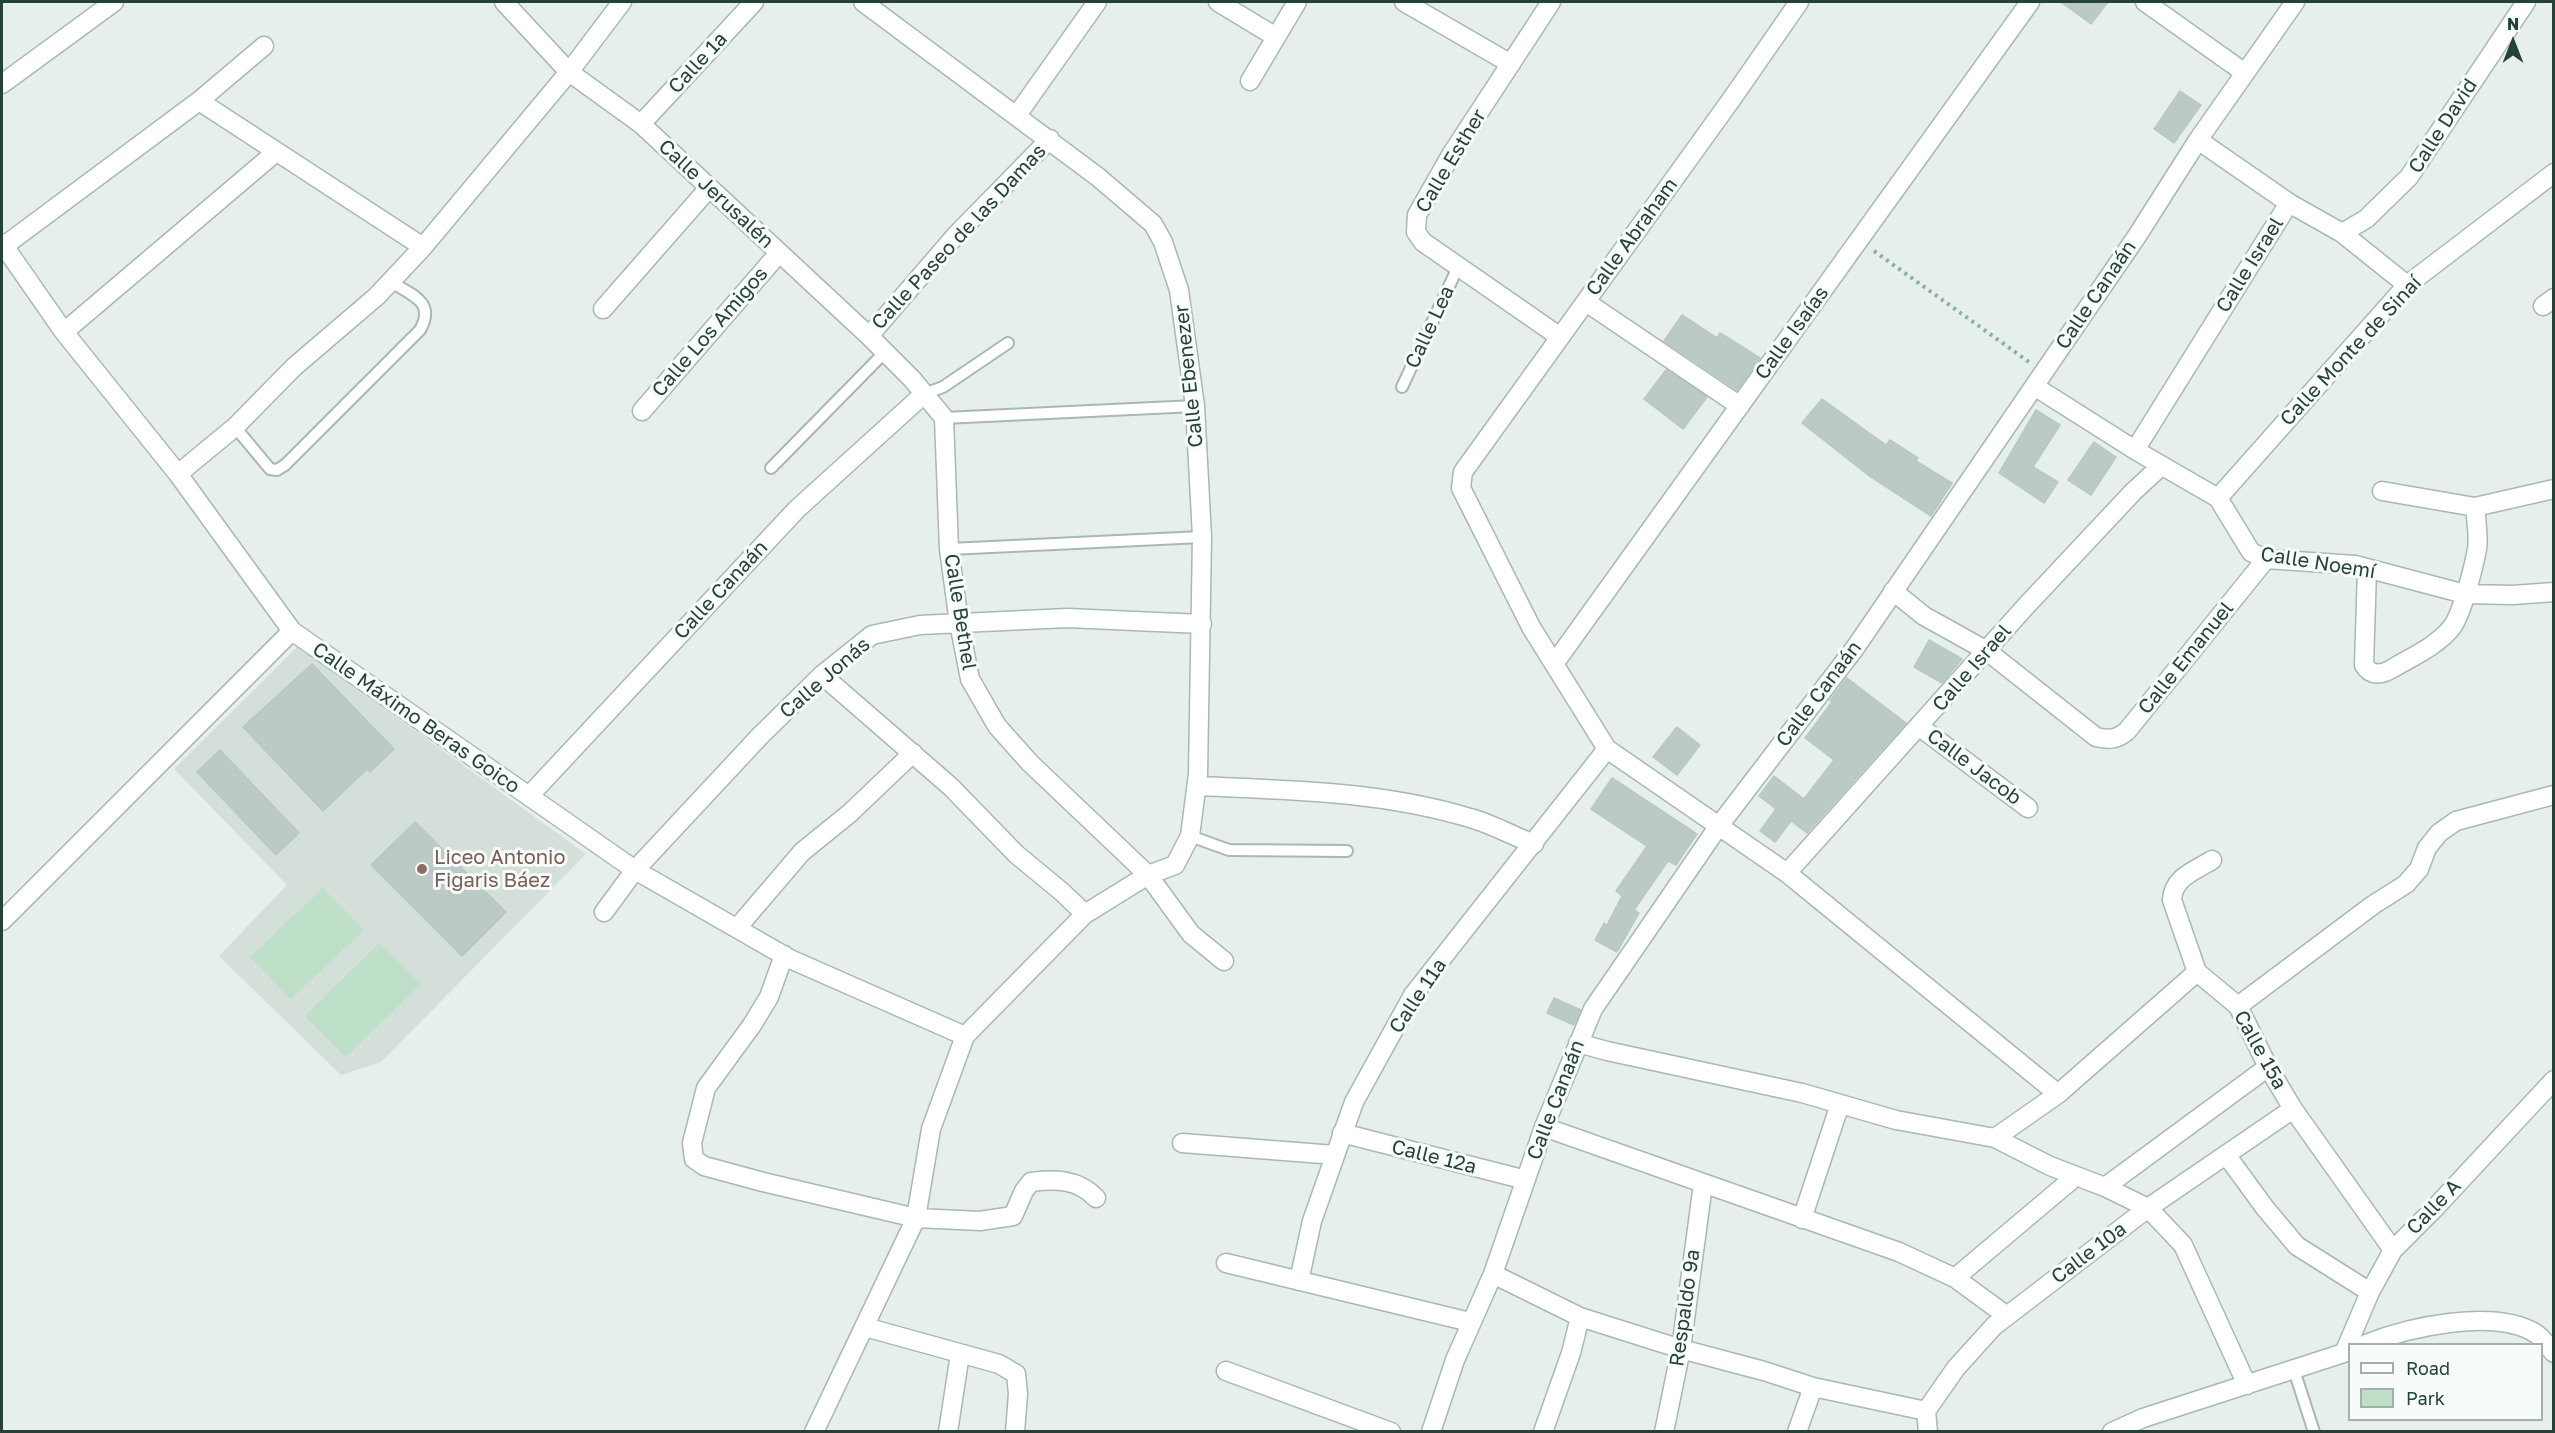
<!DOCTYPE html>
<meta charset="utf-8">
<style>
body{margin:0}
#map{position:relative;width:2555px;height:1433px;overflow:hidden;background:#e6efeb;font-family:"Golos Text",sans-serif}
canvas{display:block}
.frame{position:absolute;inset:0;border:3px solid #24423a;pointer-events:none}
.legend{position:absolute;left:2348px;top:1343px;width:195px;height:78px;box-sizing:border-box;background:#f7fbf9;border:2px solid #a3b1ad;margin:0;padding:8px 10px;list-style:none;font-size:18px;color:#24423a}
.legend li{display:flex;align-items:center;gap:12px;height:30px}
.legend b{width:30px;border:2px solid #a3b1ad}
.north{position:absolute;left:2483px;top:12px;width:60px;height:60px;-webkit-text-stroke:4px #f7fbf9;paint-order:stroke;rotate:0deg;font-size:16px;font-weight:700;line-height:24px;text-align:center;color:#24423a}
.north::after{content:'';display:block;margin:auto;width:21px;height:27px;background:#24423a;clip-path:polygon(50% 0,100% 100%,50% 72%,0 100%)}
</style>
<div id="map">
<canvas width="2555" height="1433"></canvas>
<div class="frame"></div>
<ul class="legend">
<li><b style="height:8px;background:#fff"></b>Road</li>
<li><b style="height:16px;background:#bfe0c8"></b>Park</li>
</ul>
<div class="north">N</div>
</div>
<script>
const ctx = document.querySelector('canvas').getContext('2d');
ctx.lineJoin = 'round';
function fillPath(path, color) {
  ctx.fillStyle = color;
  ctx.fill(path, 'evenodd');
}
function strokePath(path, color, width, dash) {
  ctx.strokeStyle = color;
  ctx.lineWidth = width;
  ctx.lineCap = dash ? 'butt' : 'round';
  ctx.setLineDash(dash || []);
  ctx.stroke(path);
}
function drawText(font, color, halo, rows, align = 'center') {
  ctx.font = font + ' "Golos Text",sans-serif';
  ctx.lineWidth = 6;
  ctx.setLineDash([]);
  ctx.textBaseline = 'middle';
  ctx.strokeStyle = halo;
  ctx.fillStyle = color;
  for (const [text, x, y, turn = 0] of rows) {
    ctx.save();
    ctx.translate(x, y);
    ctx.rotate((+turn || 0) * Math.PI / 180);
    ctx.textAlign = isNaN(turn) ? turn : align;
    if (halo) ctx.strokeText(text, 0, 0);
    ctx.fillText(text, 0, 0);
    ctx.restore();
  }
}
const built = new Path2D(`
 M298 646 586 854 381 1062 341 1075 219 956 287 885 174 769Z`);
const green = new Path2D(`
 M323 888 364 930 291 999 250 957Z
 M379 943 420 984 346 1057 305 1016Z`);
const building = new Path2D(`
 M2061 2H2108L2091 24Z
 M2180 91 2201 105 2174 143 2154 129Z
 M1682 315 1717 338 1720 333 1760 358 1737 390 1664 341Z
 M1666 370 1707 397 1683 429 1644 399Z
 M1822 399 1886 445 1890 440 1918 458 1916 461 1952 483 1931 516 1868 475 1802 423Z
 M2036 410 2060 425 2033 467 2058 482 2044 503 1999 473Z
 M2094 442 2116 457 2091 495 2068 480Z
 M1929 640 1962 659 1942 683 1914 667Z
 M312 664 394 749 370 772 367 769 323 811 243 727Z
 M1847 678 1906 723 1807 833 1791 821 1775 842 1760 831 1776 809 1759 796 1774 776 1804 799 1834 760 1805 738 1832 702 1830 700Z
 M1677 727 1700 745 1677 775 1653 757Z
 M220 750 299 833 276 855 197 772Z
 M1612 778 1697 834 1676 865 1668 861 1634 910 1639 913 1617 952 1595 940 1604 923 1607 925 1622 896 1616 891 1647 846 1591 809Z
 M415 822 506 912 462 956 371 865Z
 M1554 998 1581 1010 1574 1025 1547 1013Z`);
const path = new Path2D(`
 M1874 251 2029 362`);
const lane = new Path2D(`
 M1402 387 1458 267
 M924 394 943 387 1008 343
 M944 418 1195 406
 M235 427 270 469 277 470 285 465 420 330C436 302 412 295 391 282
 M771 468 885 352
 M949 549 1202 537
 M1190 836 1229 850 1347 851
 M2294 1370 2314 1432`);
const street = new Path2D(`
 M504 2 569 72 641 124 869 336 912 379 944 418 949 549 959 623 970 679 997 726 1030 763 1148 875 1191 934 1224 961
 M1218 2 1276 37
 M1404 2 1511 64
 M1551 2 1451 155 1417 215 1416 232 1423 242 1560 337
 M1799 2 1731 100 1463 472 1461 488 1531 627 1607 749 1787 873 2058 1094
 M2145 2 2245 73
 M1250 81 1297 2
 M2 84 114 2
 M199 101 423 247
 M1017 115 1097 2
 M641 124 754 2
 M2198 140 2289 203 2342 233 2407 285
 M2342 233 2366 219 2409 177 2526 2
 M2 243 64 332 178 474 292 631 635 870 790 959 965 1036
 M4 246 199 101 264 46
 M1586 302 1740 406
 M2543 306 2554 298
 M603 309 709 188
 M64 332 276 152
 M869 336 956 235 1050 139
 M2034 386 2135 450 2218 498 2251 552 2266 559 2355 565 2465 594 2513 595 2554 592
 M642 411 779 253
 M2135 450 2289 203
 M178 474 235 427 294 367 377 296 423 247 569 72 622 2
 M2382 491 2475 507
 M2218 498 2407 285 2554 173
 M2367 569 2364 665C2372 678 2384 674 2395 667 2414 656 2438 645 2452 627 2462 614 2474 566 2477 549 2479 536 2476 520 2475 507L2554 489
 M1893 591 1924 616 1987 651 2096 737C2109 740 2116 740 2127 731L2266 559
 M1554 664 2030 2
 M822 675 951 787 1016 854 1062 892 1085 914
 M1920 727 2028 808
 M1197 786C1289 790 1381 791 1470 818 1492 824 1513 836 1534 844
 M529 796 797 509 924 394
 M2212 860C2195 871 2173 877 2172 900L2197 972 2238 1006 2268 1067 2293 1109 2393 1250
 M1787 873 2026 606 2133 492 2161 466
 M604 912 635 870 760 736 822 675 872 635 920 625 1067 618 1202 624
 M2 921 292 631
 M737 928 802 852 850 813 913 753
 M784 955 769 997 752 1025 706 1088 692 1143 694 1159 704 1166 763 1182 916 1218 980 1221 1013 1216 1024 1191 1031 1182C1056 1179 1078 1179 1096 1198
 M2238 1006 2373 905 2406 884 2419 869 2427 848 2439 833 2456 821 2554 795
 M1578 1043 1607 1051 1802 1093 1896 1120 1995 1138 2050 1166 2105 1187 2148 1208 2183 1245 2247 1385
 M1544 1127 1899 1252 1955 1278 2007 1316
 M1342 1133 1526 1180
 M1995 1138 2058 1094 2197 972
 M1182 1143 1335 1155
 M2227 1156 2265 1208 2297 1246 2370 1292
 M2105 1187 2268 1067
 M1802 1219 1840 1104
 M1226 1263 1470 1322
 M1493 1274 1580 1317 1681 1349 1764 1371 1813 1387 1926 1411
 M1955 1278 2076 1176
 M1299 1281 1312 1221 1354 1102 1413 995 1607 749
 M865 1327 999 1364 1016 1374 1018 1394 1015 1432
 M2366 1344C2409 1327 2494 1308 2535 1333 2542 1337 2548 1347 2554 1353
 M2344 1353 2370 1292 2393 1250 2433 1210 2554 1080
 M1226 1371 1391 1432
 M814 1432 916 1218 931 1129 965 1036 1085 914 1148 875 1175 865 1190 836 1198 774 1202 537 1195 406 1179 290 1163 242 1153 224 1098 177 863 2
 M948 1432 960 1354
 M1431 1432 1455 1360 1493 1274 1544 1127 1593 1009 1718 827 1855 648 2137 236 2198 140 2295 2
 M1543 1432 1571 1353 1580 1317
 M1664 1432 1681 1349 1703 1184
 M1797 1432 1813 1387
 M1928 1432 1926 1411 1956 1368 1994 1326 2148 1208 2293 1109
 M2112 1432 2143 1418 2350 1351`);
const markers = [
 [422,869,6,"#8d6e63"]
];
const streetNames = [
 ["Calle 1a",698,63,-47],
 ["Calle David",2443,126,-57],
 ["Calle Esther",1451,161,-59],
 ["Calle Jerusalén",716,194,43],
 ["Calle Paseo de las Damas",959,237,-47],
 ["Calle Abraham",1632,237,-54],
 ["Calle Israel",2250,265,-58],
 ["Calle Canaán",2096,295,-56],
 ["Calle Lea",1430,327,-65],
 ["Calle Los Amigos",710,332,-49],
 ["Calle Isaías",1792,333,-54],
 ["Calle Monte de Sinaí",2351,351,-47],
 ["Calle Ebenezer",1189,376,-96],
 ["Calle Noemí",2318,563,9],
 ["Calle Canaán",721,590,-47],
 ["Calle Bethel",960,612,81],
 ["Calle Emanuel",2186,658,-51],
 ["Calle Israel",1972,668,-49],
 ["Calle Jonás",825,678,-41],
 ["Calle Canaán",1819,694,-53],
 ["Calle Máximo Beras Goico",416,718,35],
 ["Calle Jacob",1974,767,37],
 ["Calle 11a",1418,996,-56],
 ["Calle 15a",2260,1050,61],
 ["Calle Canaán",1556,1100,-69],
 ["Calle 12a",1434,1157,14],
 ["Calle A",2434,1207,-46],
 ["Calle 10a",2089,1253,-37],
 ["Respaldo 9a",1685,1308,-82]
];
const educationNames = [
 ["Liceo Antonio",434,858],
 ["Figaris Báez",434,881]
];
fillPath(built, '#d4dfda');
fillPath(green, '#bfe0c8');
fillPath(building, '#bbcac4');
strokePath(building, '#b8c9c2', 1.5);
strokePath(lane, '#a8b8b2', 14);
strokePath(street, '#a8b8b2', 21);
strokePath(path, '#86b3a5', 4, [3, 4.5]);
strokePath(lane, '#fff', 10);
strokePath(street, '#fff', 18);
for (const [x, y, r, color] of markers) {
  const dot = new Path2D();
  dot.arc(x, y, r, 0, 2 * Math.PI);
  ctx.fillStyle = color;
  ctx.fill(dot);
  strokePath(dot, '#f7fbf9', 2);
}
drawText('20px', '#24423a', '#f7fbf9', streetNames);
drawText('20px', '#785e54', '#f7fbf9', educationNames, 'left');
</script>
